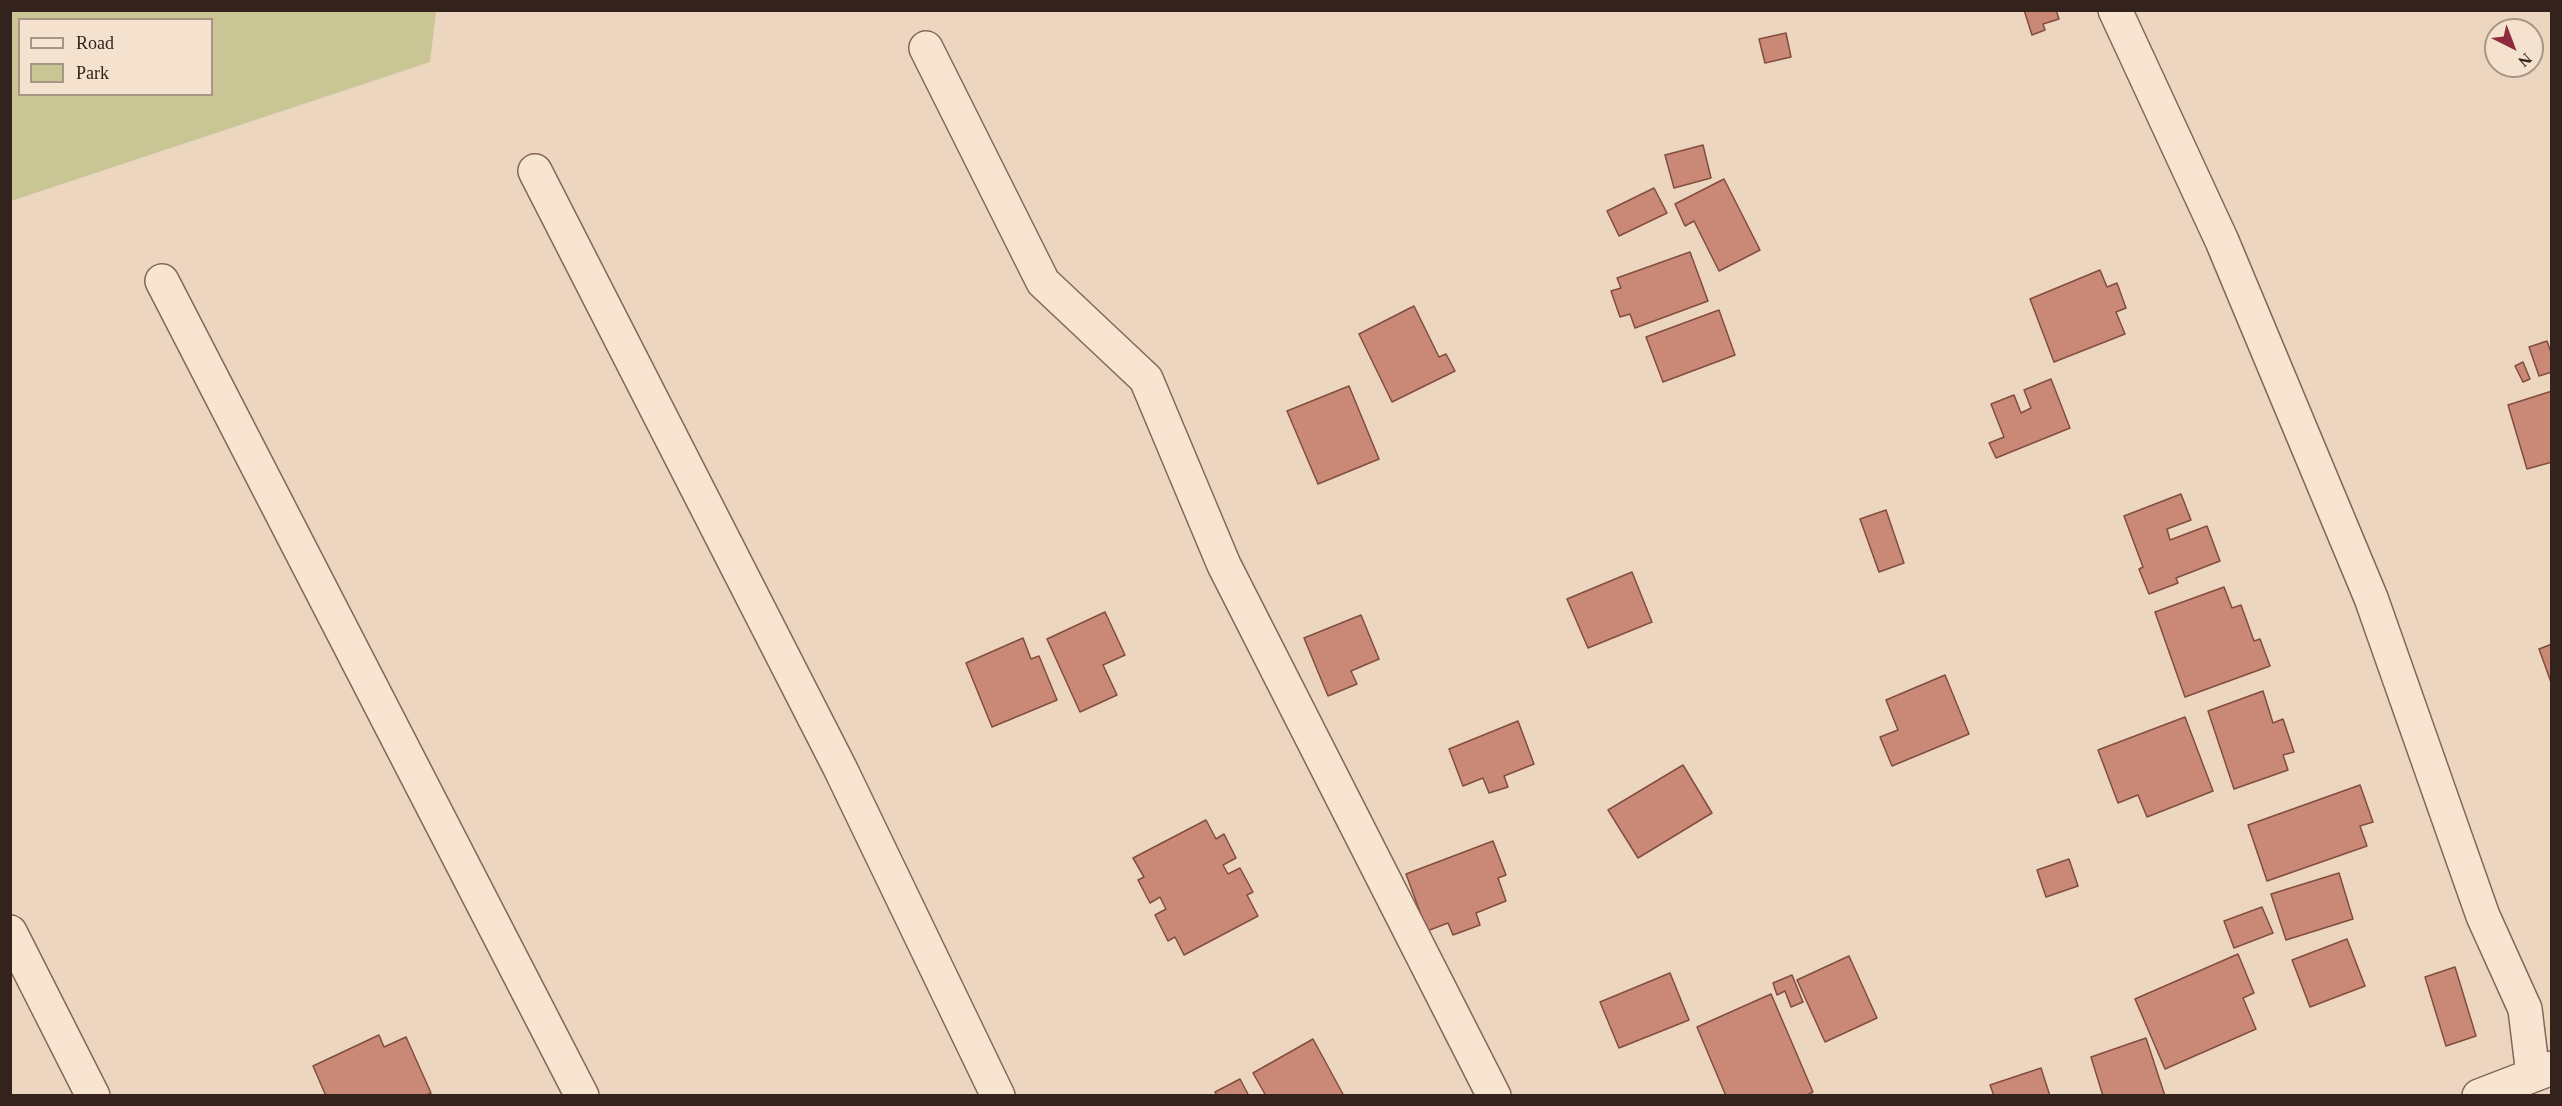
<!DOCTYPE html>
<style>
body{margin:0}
#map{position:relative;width:2562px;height:1106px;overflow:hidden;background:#ecd6bf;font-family:"Times New Roman",serif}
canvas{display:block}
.frame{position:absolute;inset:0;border:12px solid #34231c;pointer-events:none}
.legend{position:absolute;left:18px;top:18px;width:195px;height:78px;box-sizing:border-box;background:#f4e2cf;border:2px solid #a79687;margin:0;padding:8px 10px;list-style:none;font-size:18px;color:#34231c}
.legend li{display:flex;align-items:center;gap:12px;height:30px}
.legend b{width:30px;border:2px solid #a79687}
.north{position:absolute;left:2484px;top:18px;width:60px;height:60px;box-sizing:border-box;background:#f4e2cf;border:2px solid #a79687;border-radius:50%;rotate:138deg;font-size:16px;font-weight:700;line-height:24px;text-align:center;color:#34231c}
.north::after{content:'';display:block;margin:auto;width:21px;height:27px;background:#902b3f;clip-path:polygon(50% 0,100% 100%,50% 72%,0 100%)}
</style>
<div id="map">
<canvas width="2562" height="1106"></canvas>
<div class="frame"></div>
<ul class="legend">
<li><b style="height:8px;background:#f7e5d2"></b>Road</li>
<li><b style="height:16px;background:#c9c594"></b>Park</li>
</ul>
<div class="north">N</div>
</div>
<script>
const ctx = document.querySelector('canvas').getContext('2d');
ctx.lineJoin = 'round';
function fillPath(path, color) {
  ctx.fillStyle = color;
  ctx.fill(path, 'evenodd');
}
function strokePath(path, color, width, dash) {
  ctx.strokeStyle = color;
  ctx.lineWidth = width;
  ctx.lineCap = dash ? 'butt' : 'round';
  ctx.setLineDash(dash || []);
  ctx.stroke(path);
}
const green = new Path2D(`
 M10 11 11 10 436 11 430 62 11 201ZM20 20H212V94H20Z`);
const building = new Path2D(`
 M2024 10H2056L2059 19 2043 24 2045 30 2032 35Z
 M1786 33 1791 57 1765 63 1759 39Z
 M1703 145 1711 178 1674 188 1665 155Z
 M1724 179 1760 250 1719 271 1694 221 1685 226 1675 204Z
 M1654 188 1667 213 1619 236 1607 211Z
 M1690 252 1708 301 1635 328 1630 314 1620 317 1611 291 1621 288 1617 278Z
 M2100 270 2107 287 2117 283 2126 308 2116 312 2125 334 2054 362 2030 299Z
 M1414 306 1439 357 1446 354 1455 371 1392 402 1359 334Z
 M1719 310 1735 355 1663 382 1646 337Z
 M2547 341 2552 355V372L2539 376 2529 347Z
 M2523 362 2530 379 2523 382 2515 366Z
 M2051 379 2070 428 1996 458 1989 443 2004 437 1991 404 2014 395 2021 413 2031 408 2024 390Z
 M1349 386 1379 459 1318 484 1287 411Z
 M2552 391V462L2527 469 2508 405Z
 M2181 494 2191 520 2167 529 2170 540 2207 526 2220 561 2176 578 2178 583 2149 594 2139 569 2143 567 2124 516Z
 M1886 510 1904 563 1879 572 1860 519Z
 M1632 572 1652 622 1588 648 1567 599Z
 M2224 587 2232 608 2241 605 2254 641 2260 639 2270 666 2185 697 2155 612Z
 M1105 612 1125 655 1103 665 1117 695 1080 712 1047 639Z
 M1361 615 1379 659 1351 671 1357 684 1328 696 1304 638Z
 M1023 638 1031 659 1039 656 1057 700 992 727 966 663Z
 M2552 644V685L2539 649Z
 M1945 675 1969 734 1892 766 1880 737 1898 730 1886 700Z
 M2263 691 2273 723 2283 719 2294 752 2283 755 2288 770 2234 789 2208 711Z
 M2185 717 2213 791 2147 817 2138 795 2118 803 2098 750Z
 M1518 721 1534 764 1504 776 1508 787 1489 793 1483 778 1463 786 1449 749Z
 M1683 765 1712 813 1638 858 1608 810Z
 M2360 785 2373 822 2360 826 2367 846 2267 881 2248 825Z
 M1206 820 1216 839 1224 834 1236 858 1223 865 1228 874 1240 868 1253 892 1247 895 1258 916 1184 955 1175 937 1168 941 1155 915 1166 909 1160 897 1150 903 1138 880 1144 877 1133 858Z
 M1493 841 1506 875 1498 878 1506 901 1476 913 1480 925 1453 935 1448 923 1427 931 1406 874Z
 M2069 859 2078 886 2046 897 2037 870Z
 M2339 873 2353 919 2286 940 2271 894Z
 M2262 907 2273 933 2234 948 2224 921Z
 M2347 939 2365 986 2310 1007 2292 960Z
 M2238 954 2254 993 2243 998 2256 1029 2165 1069 2135 999Z
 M1849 956 1877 1018 1825 1042 1797 980Z
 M2455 967 2476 1036 2446 1046 2425 977Z
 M1670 973 1689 1020 1619 1048 1600 1002Z
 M1792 975 1803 1002 1791 1007 1785 991 1777 995 1773 983Z
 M1771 994 1813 1092 1805 1096H1726L1697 1027Z
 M379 1035 384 1047 406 1037 431 1093 425 1096H326L313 1066Z
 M2146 1038 2165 1096H2103L2091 1057Z
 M1313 1039 1344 1096H1266L1253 1073Z
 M2041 1068 2050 1096H1994L1990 1085Z
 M1240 1079 1249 1096H1217L1215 1092Z`);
const minor = new Path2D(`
 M2115 10 2222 241 2371 598 2483 916 2525 1009 2533 1075
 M926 48 1043 282 1146 379 1224 565 1494 1096
 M535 171 840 768 998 1096
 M162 281 582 1096
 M10 932 93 1096
 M2479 1096 2552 1068`);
fillPath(green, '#c9c594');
fillPath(building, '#c98976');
strokePath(building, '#824d3f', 1.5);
strokePath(minor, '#846758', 36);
strokePath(minor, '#f7e5d2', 33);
</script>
